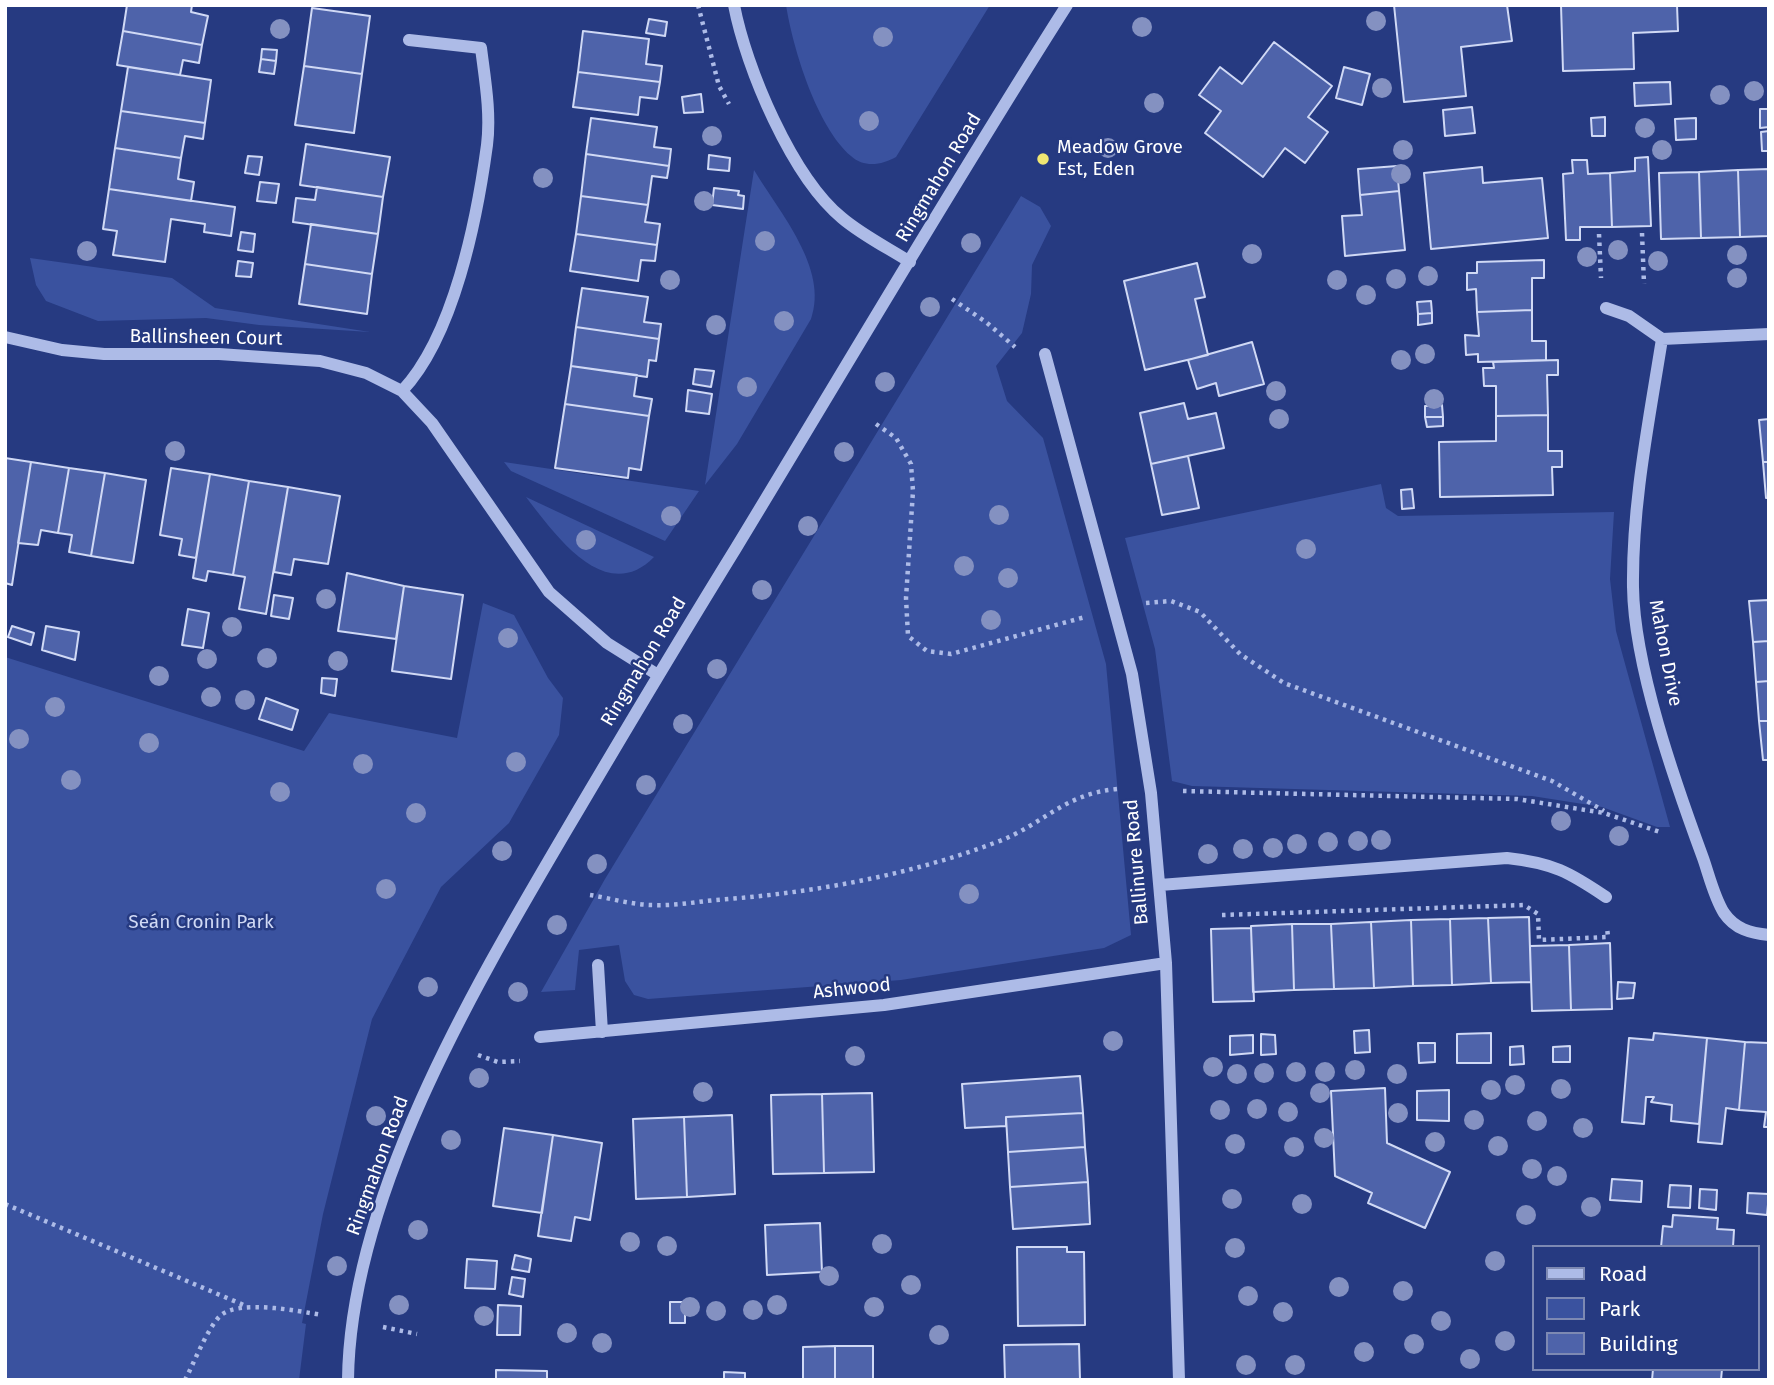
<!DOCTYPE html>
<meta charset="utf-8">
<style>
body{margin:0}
#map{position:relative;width:1774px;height:1385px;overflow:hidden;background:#263a81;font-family:"Fira Sans",sans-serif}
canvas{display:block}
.frame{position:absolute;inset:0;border:7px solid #fff;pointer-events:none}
.legend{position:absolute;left:1532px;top:1245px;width:228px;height:126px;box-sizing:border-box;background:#263a81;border:2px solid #7d89b3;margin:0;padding:9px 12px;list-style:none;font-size:21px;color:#fff}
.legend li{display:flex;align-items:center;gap:14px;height:35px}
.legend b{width:35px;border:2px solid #7d89b3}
</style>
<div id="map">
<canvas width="1774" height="1385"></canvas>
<div class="frame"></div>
<ul class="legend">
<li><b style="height:9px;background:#adbbe7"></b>Road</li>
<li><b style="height:19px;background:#3a529f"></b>Park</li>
<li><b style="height:19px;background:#4e63aa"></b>Building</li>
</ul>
</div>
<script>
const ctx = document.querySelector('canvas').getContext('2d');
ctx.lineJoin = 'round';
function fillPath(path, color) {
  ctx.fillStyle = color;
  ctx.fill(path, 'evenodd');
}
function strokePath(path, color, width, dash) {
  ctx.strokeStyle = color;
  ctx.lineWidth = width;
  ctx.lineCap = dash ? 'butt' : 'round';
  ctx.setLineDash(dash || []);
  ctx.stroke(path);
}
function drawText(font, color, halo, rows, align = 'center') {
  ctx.font = font + ' "Fira Sans",sans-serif';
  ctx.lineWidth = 5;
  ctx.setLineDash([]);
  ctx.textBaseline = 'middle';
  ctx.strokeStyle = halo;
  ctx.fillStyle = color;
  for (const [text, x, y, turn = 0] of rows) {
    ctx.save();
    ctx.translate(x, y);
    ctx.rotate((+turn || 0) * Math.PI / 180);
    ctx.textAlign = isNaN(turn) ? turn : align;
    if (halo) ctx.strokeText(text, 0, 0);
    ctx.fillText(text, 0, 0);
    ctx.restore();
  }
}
const green = new Path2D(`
 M786 5H990L896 157C882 165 864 168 851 156 817 127 793 49 786 5Z
 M754 170C780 213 829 269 811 319L737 444 705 485Z
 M1021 196 1040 207 1051 226 1032 265 1031 294 1022 333 996 366 1007 401 1043 438 1106 664 1131 935 1104 948 901 980 648 999 634 995 625 981 619 945 579 950 575 990 541 992 605 879Z
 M30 258 172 278 215 308 370 332 259 325 206 318 98 321 46 301 36 285Z
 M504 462 699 491 665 541 511 471Z
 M1381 484 1386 508 1398 516 1614 512 1610 579 1616 631 1670 827H1657L1602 807 1532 796 1192 786 1172 781 1155 649 1125 538Z
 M526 497 654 557C605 607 554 533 526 497Z
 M483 603 514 615 548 678 563 698 559 735 509 823 441 887 372 1019 323 1214 302 1323 306 1324 299 1380H5V657L304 751 329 713 457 738Z`);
const building = new Path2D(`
 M127 5H192L191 12 208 16 202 45 123 31Z
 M1394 5H1507L1512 41 1461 47 1466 96 1404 102Z
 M1561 5H1677L1678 31 1633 33 1634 69 1563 71Z
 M312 8 370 16 362 74 304 66Z
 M649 19 667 22 665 36 646 33Z
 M123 31 202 45 199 63 183 60 180 75 117 65Z
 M583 31 649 39 646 64 662 66 660 82 578 72Z
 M1274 42 1332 86 1308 117 1328 132 1305 163 1285 148 1263 177 1205 133 1221 111 1199 95 1220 67 1242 84Z
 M262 49 277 50 276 61 261 59Z
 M261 59 276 61 274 74 259 72Z
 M304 66 362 74 354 133 295 125Z
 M128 67 211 80 205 123 121 111Z
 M1344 67 1370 74 1362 105 1336 98Z
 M578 72 660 82 657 99 640 97 638 115 573 107Z
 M1670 82 1671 104 1635 106 1634 83Z
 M701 94 703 112 684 113 682 97Z
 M1472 107 1475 133 1445 136 1443 110Z
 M1760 109H1769V127L1760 128Z
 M121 111 205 123 203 139 185 136 181 158 115 148Z
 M1605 117V136H1592L1591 118Z
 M591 118 657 127 654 147 671 149 669 166 586 154Z
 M1696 118V139L1676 140 1675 119Z
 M1769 131V151H1762L1761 132Z
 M306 144 390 157 383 197 300 185Z
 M115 148 181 158 178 179 194 182 191 201 109 189Z
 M586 154 669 166 667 178 652 176 648 205 581 196Z
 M709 155 730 158 729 171 708 169Z
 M248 156 262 157 259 175 245 173Z
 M1648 157 1651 226 1612 227 1610 173 1635 171V158Z
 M1572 160H1587L1588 174 1610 173 1612 227H1580V240H1566L1563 174 1573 173Z
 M1397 166 1399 191 1360 195 1358 169Z
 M1482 167 1483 183 1542 178 1548 238 1431 249 1424 173Z
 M1769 169V236L1740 237 1738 170Z
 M1738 170 1740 237 1701 238 1699 172Z
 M1699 172 1701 238 1661 239 1659 173Z
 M260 182 279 184 276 203 257 201Z
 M317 187 383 197 378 234 293 222 296 198 315 200Z
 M714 188 739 191 738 195 744 196 743 209 712 205Z
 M109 189 235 207 231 236 204 232 205 224 171 219 165 262 113 255 117 231 103 229Z
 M1399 191 1405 250 1345 256 1342 216 1362 215 1360 195Z
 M581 196 648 205 645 222 660 224 657 245 576 234Z
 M311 224 378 234 372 274 305 264Z
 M241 232 255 234 253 252 238 250Z
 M576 234 657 245 655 261 641 260 638 281 570 271Z
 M1544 260V278H1532V310L1477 312 1476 289 1467 290V273H1477V262Z
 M238 261 253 263 251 277 236 276Z
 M1197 263 1205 297 1195 299 1208 355 1145 370 1124 281Z
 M305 264 372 274 367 314 299 304Z
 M582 288 648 297 644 322 661 324 659 339 576 327Z
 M1431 301 1432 313 1418 314 1417 302Z
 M1532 310V341H1546V360L1478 362V354L1466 355 1465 335 1479 336 1477 312Z
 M1432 313V323L1418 325V314Z
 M576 327 659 339 656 361 649 360 647 377 571 366Z
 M1252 342 1264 384 1219 396 1216 383 1197 389 1188 360Z
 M1558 360V375H1547L1548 415 1496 416V386H1484L1483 368H1494L1493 362Z
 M571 366 637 375 634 396 652 399 649 416 565 404Z
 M695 369 714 371 711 387 693 384Z
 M688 390 712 394 709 414 686 411Z
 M1184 403 1188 419 1216 413 1224 448 1151 464 1140 413Z
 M565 404 649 416 641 470 629 468 628 478 555 468Z
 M1442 405 1443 417H1425V406Z
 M1548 415V451H1562V467H1552L1553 495 1440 497 1439 442 1496 441V416Z
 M1425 417H1443V426L1427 427Z
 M1769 419V462H1763L1759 420Z
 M1188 456 1199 508 1162 515 1151 464Z
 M5 458 31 462 12 585 5 583Z
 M31 462 69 468 58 533 41 530 38 545 18 543Z
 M1763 462H1769V498H1766Z
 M69 468 105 473 91 556 69 552 72 535 58 533Z
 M171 468 210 474 196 558 179 555 182 539 160 535Z
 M105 473 146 480 133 563 91 556Z
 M210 474 249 481 233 575 208 571 206 581 193 578Z
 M249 481 288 487 266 614 239 609 245 577 233 575Z
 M288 487 340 496 328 564 294 559 291 575 274 572Z
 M1412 489 1414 508 1402 509 1401 490Z
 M347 573 404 586 396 639 338 631Z
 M404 586 463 595 451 679 392 671Z
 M274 595 293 598 289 619 271 616Z
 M1769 600V641L1753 642 1749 601Z
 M188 609 209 613 203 648 182 645Z
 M12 626 34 633 31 645 8 637Z
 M46 626 79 632 75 660 42 650Z
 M1769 641V681L1756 682 1753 642Z
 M322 678 337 679 335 696 321 693Z
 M1769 681V721H1759L1756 682Z
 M266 698 298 710 292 730 259 719Z
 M1759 721H1769V760H1763Z
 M1529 917 1531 982 1491 983 1488 918Z
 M1488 918 1491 983 1452 985 1450 919Z
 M1450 919 1452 985 1413 986 1411 920Z
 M1411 920 1413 986 1374 988 1371 922Z
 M1371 922 1374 988 1334 989 1331 924Z
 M1292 924H1331L1334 989 1294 990Z
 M1292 924 1294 990 1253 992 1251 926Z
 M1251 928 1254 1001 1213 1002 1211 929Z
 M1610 943 1612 1009 1571 1010 1569 945Z
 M1569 945 1571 1010 1532 1011 1530 946Z
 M1618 982 1635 983 1633 998 1617 999Z
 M1369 1030 1370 1052 1355 1053 1354 1031Z
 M1491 1033V1063H1457V1034Z
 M1654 1033 1707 1038 1699 1124 1671 1121 1672 1105 1651 1102 1654 1097H1646L1644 1124 1622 1122 1629 1038 1653 1040Z
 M1261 1034 1275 1035 1276 1054 1261 1055Z
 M1253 1035V1053L1230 1055V1036Z
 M1707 1038 1745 1042 1739 1110 1726 1108 1722 1144 1698 1142Z
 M1745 1042 1769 1043V1127H1764L1766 1112 1739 1110Z
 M1418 1043H1435V1062L1419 1063Z
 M1523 1046 1524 1064 1510 1065V1047Z
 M1570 1046V1062H1553V1047Z
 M1080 1076 1083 1113 1006 1117V1126L965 1128 962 1084Z
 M1385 1088 1387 1143 1450 1172 1425 1228 1368 1203 1372 1193 1335 1176 1331 1091Z
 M1449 1090V1121L1417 1120V1091Z
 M872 1093 874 1172 824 1173 822 1094Z
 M822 1094 824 1173 773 1174 771 1095Z
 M1083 1113 1085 1147 1008 1152 1006 1117Z
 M732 1115 735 1194 687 1197 684 1117Z
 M684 1117 687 1197 636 1199 633 1119Z
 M504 1128 553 1135 542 1213 493 1206Z
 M553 1135 602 1143 590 1220 575 1217 571 1241 538 1236Z
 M1085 1147 1088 1182 1010 1187 1008 1152Z
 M1612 1179 1642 1181 1641 1202 1610 1200Z
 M1088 1182 1090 1224 1013 1229 1010 1187Z
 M1670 1185 1691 1186 1690 1208 1668 1207Z
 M1700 1189 1717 1190 1716 1210 1699 1208Z
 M1748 1193 1769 1194 1767 1215 1747 1213Z
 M1673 1215 1718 1218 1717 1229 1734 1230 1733 1247H1661L1663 1226 1672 1227Z
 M820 1223 822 1272 767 1275 765 1225Z
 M1017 1247H1067V1252H1084L1085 1325 1018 1326Z
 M515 1255 531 1259 529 1272 512 1269Z
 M467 1259 497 1261 495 1289 465 1288Z
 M512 1277 525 1279 523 1297 509 1294Z
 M670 1302H685V1323H670Z
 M498 1305 521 1306 520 1335H497Z
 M1079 1344 1080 1380H1005L1004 1345Z
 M835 1346H873V1380H835Z
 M835 1346V1380H803V1347Z
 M1653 1369H1722L1721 1380H1652Z
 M496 1370 547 1371V1380H496Z
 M724 1372 745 1373V1380H724Z`);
const path = new Path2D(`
 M698 5 719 86 729 104
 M1642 233 1644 284
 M1599 234 1601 278
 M952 299 986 322 1015 347
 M876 424 896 438 911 464 913 491 906 598 908 636 927 651 951 654 1085 617
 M1146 603 1171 601 1200 612 1240 654 1284 683 1552 781 1604 811
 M1183 791 1517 799 1604 813 1660 832
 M590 895C610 898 632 905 653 905 674 906 695 902 716 900 812 893 907 876 997 842 1043 825 1063 794 1117 789
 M1222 915 1524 905 1538 914 1539 940 1608 937 1607 927
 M478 1055 498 1062 520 1061
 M5 1204 246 1306
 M383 1327 417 1334
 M185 1380C194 1363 207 1329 220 1316 238 1299 298 1311 322 1315`);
const minor = new Path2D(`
 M734 5C746 68 792 177 842 218 862 235 888 248 910 262
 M1606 308 1629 316 1662 339
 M1769 334 1662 339C1649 421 1632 504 1633 587 1634 666 1675 782 1703 858 1709 875 1714 897 1724 913 1735 929 1750 933 1769 935
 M5 337 62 350 104 354H219L320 361 366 373 402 391 432 423 549 592 607 643 658 675
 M1045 354 1132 674 1151 793 1166 963 1179 1380
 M402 391C454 336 477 219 487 145 491 113 485 80 481 48L409 40
 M1160 885 1507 858C1553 863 1569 872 1606 897
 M598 965 602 1032
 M540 1037 884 1005 1166 963
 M348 1380C350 1196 475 986 566 831 622 736 678 642 736 548 846 367 953 184 1067 5`);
const trees = [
 [1376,21],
 [1142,27],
 [280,29],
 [883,37],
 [1382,88],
 [1754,91],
 [1720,95],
 [1154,103],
 [869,121],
 [1645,128],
 [712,136],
 [1108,148],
 [1403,150],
 [1662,150],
 [1401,174],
 [543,178],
 [704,201],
 [765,241],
 [971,243],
 [1618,250],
 [87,251],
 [1252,254],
 [1737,255],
 [1587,257],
 [1658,261],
 [1428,276],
 [1737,278],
 [1396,279],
 [670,280],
 [1337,280],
 [1366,295],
 [930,307],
 [784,321],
 [716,325],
 [1425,354],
 [1401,360],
 [885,382],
 [747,387],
 [1276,391],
 [1434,399],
 [1279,419],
 [175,451],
 [844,452],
 [999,515],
 [671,516],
 [808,526],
 [586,540],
 [1306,549],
 [964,566],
 [1008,578],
 [762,590],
 [326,599],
 [991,620],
 [232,627],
 [508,638],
 [267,658],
 [207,659],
 [338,661],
 [717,669],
 [159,676],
 [211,697],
 [245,700],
 [55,707],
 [683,724],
 [19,739],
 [149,743],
 [516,762],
 [363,764],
 [71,780],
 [646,785],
 [280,792],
 [416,813],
 [1561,821],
 [1619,836],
 [1381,840],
 [1358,841],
 [1328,842],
 [1297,844],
 [1273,848],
 [1243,849],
 [502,851],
 [1208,854],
 [597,864],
 [386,889],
 [969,894],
 [557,925],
 [428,987],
 [518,992],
 [1113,1041],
 [855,1056],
 [1213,1067],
 [1355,1070],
 [1296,1072],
 [1325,1072],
 [1264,1073],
 [1237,1074],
 [1397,1074],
 [479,1078],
 [1515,1085],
 [1561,1089],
 [1491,1090],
 [703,1092],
 [1320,1093],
 [1257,1109],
 [1220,1110],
 [1288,1112],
 [1398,1113],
 [376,1116],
 [1474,1120],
 [1537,1121],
 [1583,1128],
 [1324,1138],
 [451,1140],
 [1435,1142],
 [1235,1144],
 [1498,1146],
 [1294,1147],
 [1532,1169],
 [1557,1176],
 [1232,1199],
 [1302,1204],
 [1591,1207],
 [1526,1215],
 [418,1230],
 [630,1242],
 [882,1244],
 [667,1246],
 [1235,1248],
 [1495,1261],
 [337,1266],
 [829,1276],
 [911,1285],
 [1339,1287],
 [1403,1291],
 [1248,1296],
 [399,1305],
 [777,1305],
 [690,1307],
 [874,1307],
 [753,1310],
 [716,1311],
 [1283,1312],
 [484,1316],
 [1441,1321],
 [567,1333],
 [939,1335],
 [1505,1341],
 [602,1343],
 [1414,1344],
 [1364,1352],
 [1470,1359],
 [1246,1365],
 [1295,1365]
];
const markers = [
 [1043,159,7,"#f0e672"]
];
const poiNames = [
 ["Meadow Grove",1057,148],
 ["Est, Eden",1057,170]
];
const streetNames = [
 ["Ringmahon Road",939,178,-59],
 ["Ballinsheen Court",206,338,1],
 ["Mahon Drive",1665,653,79],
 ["Ringmahon Road",644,662,-59],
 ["Ballinure Road",1137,862,-95],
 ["Ashwood",852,989,-6],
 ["Ringmahon Road",378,1166,-70]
];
const parkNames = [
 ["Seán Cronin Park",201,923]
];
fillPath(green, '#3a529f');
fillPath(building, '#4e63aa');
strokePath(building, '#d0d9f5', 2);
strokePath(path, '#adbbe7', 4.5, [3.5, 5]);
strokePath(minor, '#adbbe7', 12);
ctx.fillStyle = '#8491c1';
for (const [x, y] of trees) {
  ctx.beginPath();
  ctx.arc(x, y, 10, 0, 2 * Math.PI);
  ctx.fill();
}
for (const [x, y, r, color] of markers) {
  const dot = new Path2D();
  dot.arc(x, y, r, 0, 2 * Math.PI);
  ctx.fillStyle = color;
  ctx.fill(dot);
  strokePath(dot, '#263a81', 2.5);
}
drawText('19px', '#fff', '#263a81', poiNames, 'left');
drawText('19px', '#fff', '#263a81', streetNames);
drawText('19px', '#d0d9f5', '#263a81', parkNames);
</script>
